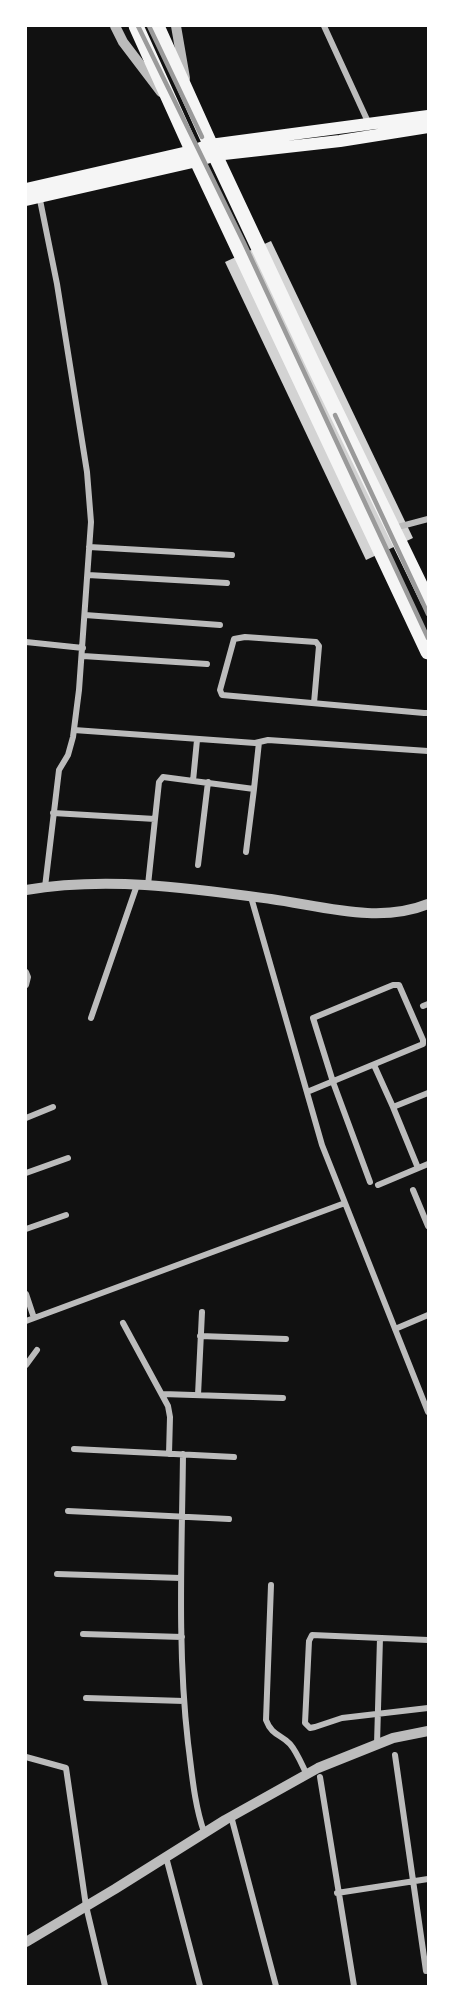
<!DOCTYPE html>
<style>
body{margin:0}
#map{position:relative;width:454px;height:2012px;overflow:hidden;background:#111;font-family:Commissioner,sans-serif}
canvas{display:block}
.frame{position:absolute;inset:0;border:27px solid #fff;pointer-events:none}
</style>
<div id="map">
<canvas width="454" height="2012"></canvas>
<div class="frame"></div>
</div>
<script>
const ctx = document.querySelector('canvas').getContext('2d');
ctx.lineJoin = 'round';
function fillPath(path, color) {
  ctx.fillStyle = color;
  ctx.fill(path, 'evenodd');
}
function strokePath(path, color, width, dash) {
  ctx.strokeStyle = color;
  ctx.lineWidth = width;
  ctx.lineCap = dash ? 'butt' : 'round';
  ctx.setLineDash(dash || []);
  ctx.stroke(path);
}
const building = new Path2D(`
 M271 241 413 538 366 560 225 262Z`);
const minor = new Path2D(`
 M324 26 369 124
 M39 195 57 284 87 472 91 522 79 690 73 737 68 755 59 770 45 887
 M394 528 428 519
 M89 547 232 555
 M88 575 227 583
 M85 615 220 625
 M26 642 83 648
 M83 656 207 664
 M314 703 319 646 316 642 245 637 234 639 220 690 222 695 424 713H428
 M74 730 255 743 268 740 428 751
 M193 781 197 740
 M254 789 259 742
 M53 813 155 819 148 885
 M155 819 159 782 163 777 254 789 246 852
 M198 865 208 782
 M251 897 322 1145 428 1412
 M26 972 28 977 26 985
 M423 1006 428 1004
 M91 1018 137 885
 M374 1065 393 1107 428 1093
 M307 1092 423 1044V1040L399 985H393L313 1018 333 1082 370 1182
 M393 1107 418 1168
 M26 1118 53 1107
 M26 1173 68 1158
 M378 1185 428 1164
 M413 1190 428 1226
 M26 1229 66 1215
 M26 1294 34 1318
 M26 1321 345 1203
 M123 1323 168 1406 170 1417 169 1454
 M395 1329 428 1315
 M200 1336 286 1339
 M26 1365 37 1350
 M163 1394 283 1398
 M198 1395 202 1312
 M74 1449 234 1457
 M183 1454C182 1550 177 1647 188 1743 192 1773 194 1803 204 1832
 M68 1511 229 1519
 M57 1574 181 1578
 M271 1585 266 1720C272 1736 281 1734 290 1744 297 1752 302 1765 307 1775
 M83 1634 182 1637
 M428 1640 312 1635 309 1641 305 1723 310 1728 315 1727 342 1718 428 1708
 M86 1698 184 1701
 M377 1744 380 1638
 M395 1755 426 1971
 M26 1757 66 1768 86 1906 105 1986
 M320 1777 354 1986
 M231 1816 276 1986
 M166 1857 200 1986
 M337 1893 428 1879`);
const tertiary = new Path2D(`
 M115 26 123 42 161 92
 M176 26 185 78
 M26 890C107 876 190 888 271 899 322 906 379 924 428 904
 M26 1942 115 1889 225 1820 318 1768 393 1738 428 1731`);
const secondary = new Path2D(`
 M26 189 192 151 210 145 428 116
 M26 200 197 161 215 155 340 141 428 127`);
const primary = new Path2D(`
 M136 26 197 161 428 652
 M157 26 215 155 314 366 428 601`);
const rail = new Path2D(`
 M138 26 244 243 428 638
 M149 26 202 137
 M335 415 428 614`);
fillPath(building, '#d3d3d3');
strokePath(minor, '#bcbcbc', 6);
strokePath(tertiary, '#bcbcbc', 10);
strokePath(secondary, '#f5f5f5', 12);
strokePath(primary, '#f5f5f5', 15);
strokePath(rail, '#9a9a9a', 4.5);
</script>
